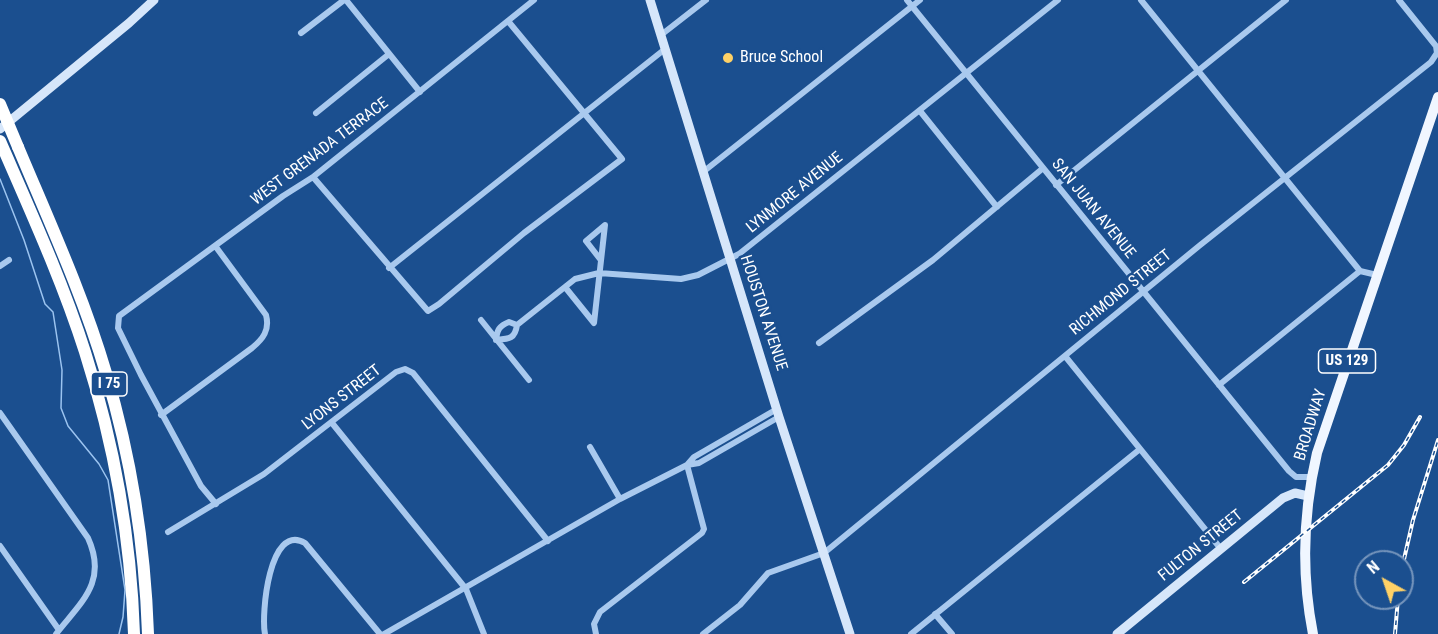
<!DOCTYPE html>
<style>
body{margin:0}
#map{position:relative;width:1438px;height:634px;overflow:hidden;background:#1b4f8f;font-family:"Roboto Condensed",sans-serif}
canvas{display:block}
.north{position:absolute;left:1354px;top:550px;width:60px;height:60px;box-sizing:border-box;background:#1b4f8f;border:2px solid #7695bc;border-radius:50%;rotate:320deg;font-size:16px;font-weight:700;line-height:24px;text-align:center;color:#fff}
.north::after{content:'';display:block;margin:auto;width:21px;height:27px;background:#ffd166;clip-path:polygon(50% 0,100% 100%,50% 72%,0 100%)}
</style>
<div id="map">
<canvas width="1438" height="634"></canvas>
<div class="north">N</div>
</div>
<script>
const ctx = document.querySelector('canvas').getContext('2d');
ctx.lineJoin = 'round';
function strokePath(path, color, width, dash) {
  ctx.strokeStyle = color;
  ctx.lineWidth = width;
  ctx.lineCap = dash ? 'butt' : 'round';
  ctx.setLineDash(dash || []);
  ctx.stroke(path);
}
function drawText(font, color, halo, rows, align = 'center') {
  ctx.font = font + ' "Roboto Condensed",sans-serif';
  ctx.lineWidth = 5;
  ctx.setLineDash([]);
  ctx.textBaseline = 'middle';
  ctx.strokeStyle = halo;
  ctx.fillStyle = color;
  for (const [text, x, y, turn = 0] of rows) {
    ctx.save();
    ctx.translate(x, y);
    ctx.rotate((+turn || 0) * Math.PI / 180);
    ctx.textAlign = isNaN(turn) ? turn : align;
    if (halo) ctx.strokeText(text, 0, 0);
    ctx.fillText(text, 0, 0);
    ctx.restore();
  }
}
const stream = new Path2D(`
 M0 179 24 240 45 304 53 312 62 370 61 408 68 426 99 464 108 480 125 590 123 617 119 634`);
const street = new Path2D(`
 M346 0 420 92
 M907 0 1289 471 1296 477H1311
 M1141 0 1360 271 1377 275
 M301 33 344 0
 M661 35 706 0
 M920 111 997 207
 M316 113 389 54
 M703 172 920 0
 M313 177 428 311 439 304 524 233 622 159 508 21
 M1056 185 1286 0
 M0 266 9 260
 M389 268 665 49
 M565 287 594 323 605 225 586 241 600 259
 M481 320 529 380
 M517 325 509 322C499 326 497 330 496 340 509 339 515 339 517 325L575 279 599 273 681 279 698 275 739 254 1058 0
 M819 343 933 260 1042 169
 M1065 356 1221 549
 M1219 385 1360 271
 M0 413 88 538C108 582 81 602 56 634
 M161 415 252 348C263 339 270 330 266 315L216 247
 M332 423 466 589 484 634
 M590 447 620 499
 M687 465 694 457 777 409
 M216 504 201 486 141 375 118 328 119 316 283 196 313 177 534 0
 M168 532 264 474 396 372 405 369 413 373 548 541
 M0 546 59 630
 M935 614 952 634
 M265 634C261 615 269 522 305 543L380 634
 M384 634 620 499 687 465 699 463 779 417
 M596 634 594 624 600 612 702 533 704 529 687 465
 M703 634 740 605 768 573 824 553 1199 246 1431 62 1437 53 1436 46 1399 0
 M911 634 1140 449`);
const secondary = new Path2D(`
 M650 0 779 417 850 634
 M0 129 129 23 154 0
 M1117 634 1283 498 1295 493 1308 496`);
const primary = new Path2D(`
 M1313 634C1301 573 1303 513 1317 453L1438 97`);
const highway = new Path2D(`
 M0 141C30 210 62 280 85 352 114 443 131 539 134 634
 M18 147C49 221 83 295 106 373 131 457 145 546 148 634`);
const rail = new Path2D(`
 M1402 568 1413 520 1438 440
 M1244 582 1388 465 1404 445 1420 417
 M1395 634 1398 598`);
const highwayBridge = new Path2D(`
 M0 104 18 147`);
const markers = [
 [728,58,6,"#ffd166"]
];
const shields = [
 [1347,361,57],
 [109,384,36]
];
const shieldNames = [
 ["US 129",1347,361],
 ["I 75",109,384]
];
const poiNames = [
 ["Bruce School",740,58]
];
const streetNames = [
 ["WEST GRENADA TERRACE",320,152,-37],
 ["LYNMORE AVENUE",795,193,-39],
 ["SAN JUAN AVENUE",1093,209,51],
 ["RICHMOND STREET",1121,293,-39],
 ["HOUSTON AVENUE",763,313,72],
 ["LYONS STREET",342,398,-38],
 ["BROADWAY",1311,425,-73],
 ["FULTON STREET",1201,546,-39]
];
strokePath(stream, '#9cc4f0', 1.5);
strokePath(street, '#a9c9ee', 6);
strokePath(secondary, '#d6e6fa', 9);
strokePath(primary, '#f0f6ff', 10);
strokePath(highway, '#fff', 12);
strokePath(rail, '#fff', 4);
strokePath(rail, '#1b4f8f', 1.5, [4.5]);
strokePath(highwayBridge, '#fff', 12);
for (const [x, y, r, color] of markers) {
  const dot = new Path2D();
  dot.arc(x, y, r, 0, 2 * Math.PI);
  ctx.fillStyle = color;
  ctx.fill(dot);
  strokePath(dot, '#1b4f8f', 2);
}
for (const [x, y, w] of shields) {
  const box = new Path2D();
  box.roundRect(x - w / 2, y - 12, w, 24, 4.5);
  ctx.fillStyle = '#1b4f8f';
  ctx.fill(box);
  strokePath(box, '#fff', 1.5);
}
drawText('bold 15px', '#fff', null, shieldNames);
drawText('16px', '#fff', '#1b4f8f', poiNames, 'left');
drawText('16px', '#fff', '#1b4f8f', streetNames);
</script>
